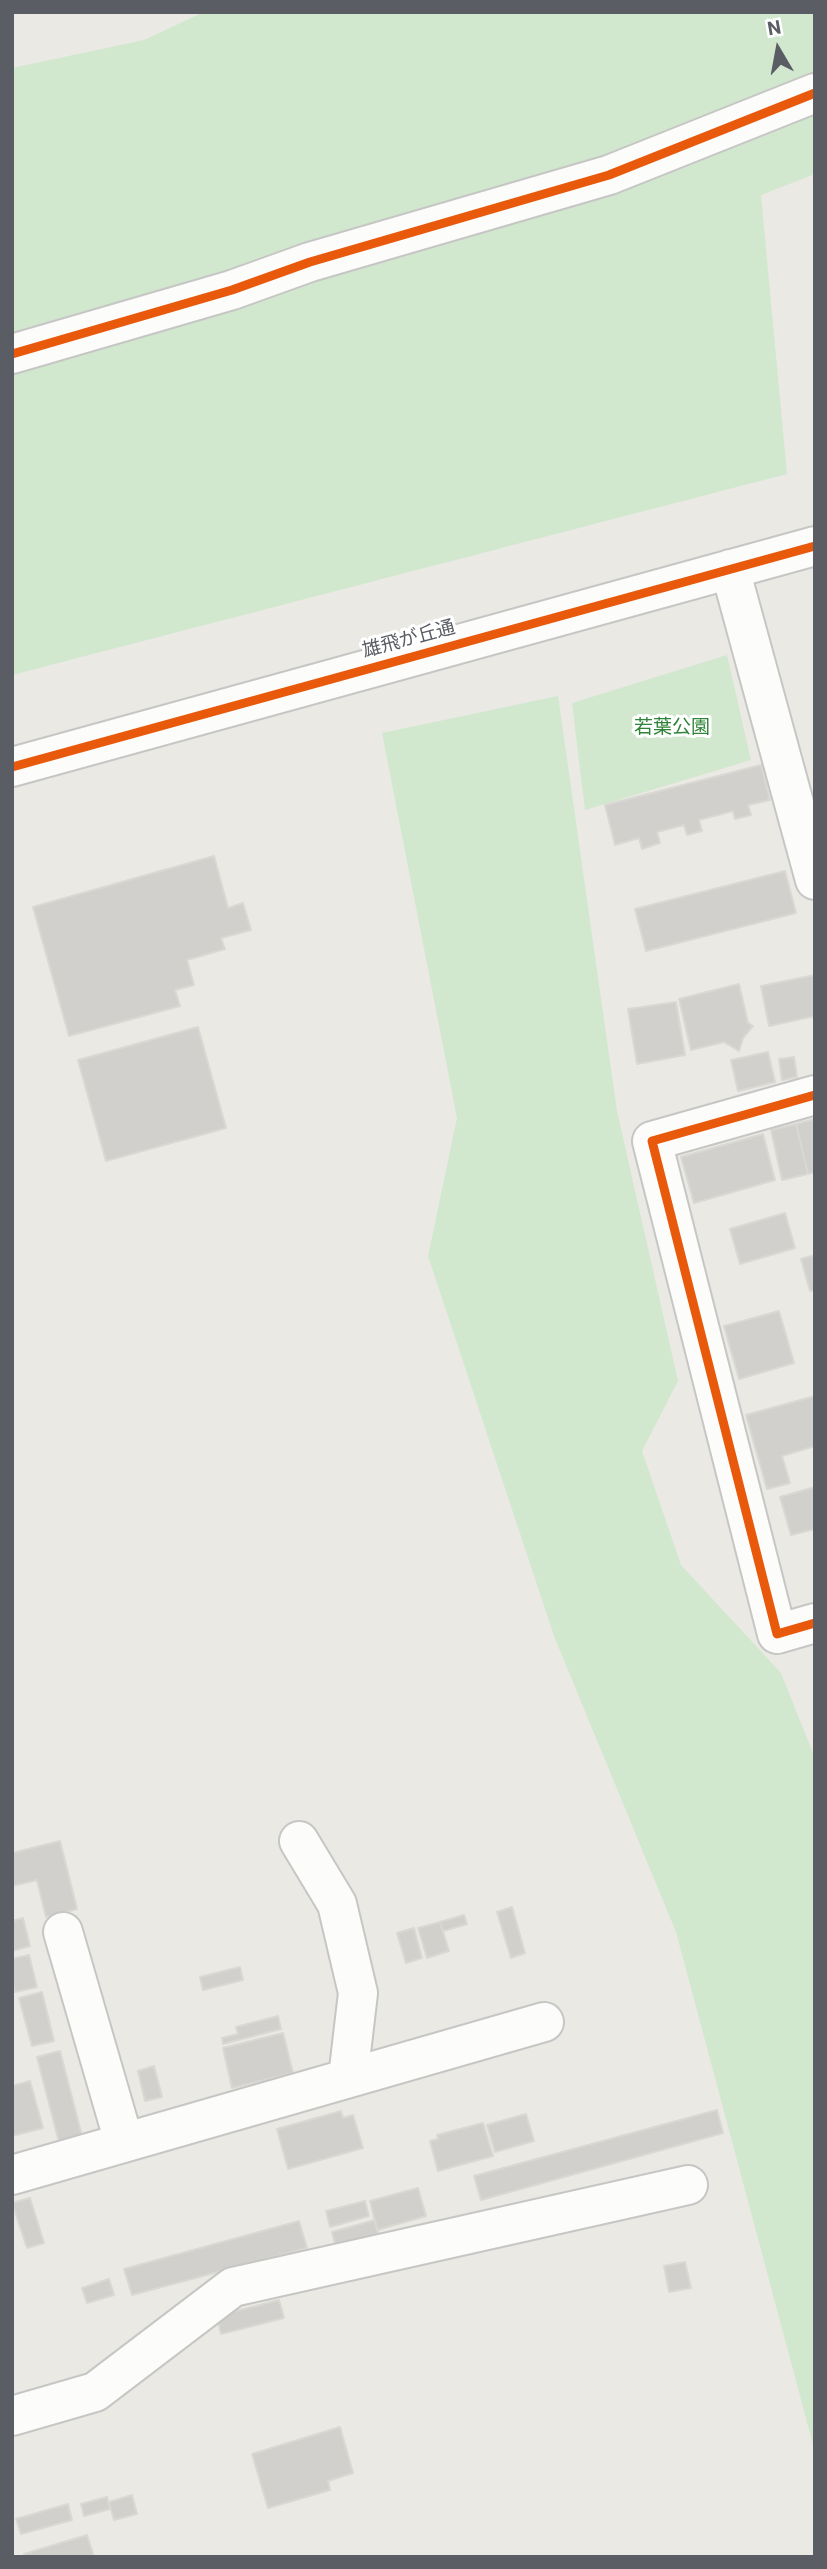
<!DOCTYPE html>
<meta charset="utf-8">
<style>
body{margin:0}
#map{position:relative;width:827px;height:2569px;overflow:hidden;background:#eae9e4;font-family:Roboto,sans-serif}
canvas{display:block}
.frame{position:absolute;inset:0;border:14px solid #5a5d63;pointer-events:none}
.north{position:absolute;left:743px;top:14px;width:70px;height:70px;-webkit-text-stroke:5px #fff;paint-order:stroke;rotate:350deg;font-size:19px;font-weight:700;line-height:28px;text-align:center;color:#5a5d63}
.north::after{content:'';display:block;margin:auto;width:24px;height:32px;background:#5a5d63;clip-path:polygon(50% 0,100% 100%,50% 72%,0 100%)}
</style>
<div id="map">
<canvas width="827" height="2569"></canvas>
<div class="frame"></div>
<div class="north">N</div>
</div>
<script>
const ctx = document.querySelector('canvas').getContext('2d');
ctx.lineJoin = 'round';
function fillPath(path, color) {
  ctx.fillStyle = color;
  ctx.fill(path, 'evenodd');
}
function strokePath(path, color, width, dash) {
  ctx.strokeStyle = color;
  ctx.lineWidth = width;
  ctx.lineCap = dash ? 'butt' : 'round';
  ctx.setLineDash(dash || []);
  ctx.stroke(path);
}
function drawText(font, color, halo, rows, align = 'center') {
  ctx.font = font + ' Roboto,"Noto Sans JP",sans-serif';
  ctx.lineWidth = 6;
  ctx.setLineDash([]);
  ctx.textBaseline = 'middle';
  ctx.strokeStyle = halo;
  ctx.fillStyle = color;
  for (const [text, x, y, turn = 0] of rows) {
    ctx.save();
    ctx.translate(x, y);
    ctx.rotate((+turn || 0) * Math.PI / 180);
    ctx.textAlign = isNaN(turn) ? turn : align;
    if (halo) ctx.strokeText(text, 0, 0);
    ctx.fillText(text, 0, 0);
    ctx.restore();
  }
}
const green = new Path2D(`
 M204 12H815V174L761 195 787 474 12 675V68L144 40Z
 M727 655 751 760 585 810 572 703Z
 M558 696 617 1111 678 1381 642 1451 681 1565 781 1673 815 1758V2452L676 1932 554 1636 428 1256 457 1118 382 733Z`);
const building = new Path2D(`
 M761 765 770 800 748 805 751 815 735 819 733 811 699 820 702 831 687 835 684 825 657 832 660 843 642 849 639 838 615 845 605 805Z
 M214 856 228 908 243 903 251 930 221 938 225 949 187 960 194 985 175 990 180 1006 69 1036 33 907Z
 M785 871 796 913 646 951 635 909Z
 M815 975V1016L769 1026 761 986Z
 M739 984 748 1023 753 1026 743 1038 739 1051 724 1042 691 1050 679 999Z
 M676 1002 685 1055 637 1064 628 1009Z
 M198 1027 226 1128 106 1161 78 1060Z
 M768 1052 775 1082 738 1091 731 1060Z
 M794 1057 797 1077 782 1080 779 1059Z
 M815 1119V1172L808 1174 796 1124Z
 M796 1124 808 1174 782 1180 771 1130Z
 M763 1134 775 1180 694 1203 681 1157Z
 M785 1213 795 1248 740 1264 730 1229Z
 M815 1255V1290L810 1291 801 1259Z
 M779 1311 794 1363 739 1379 724 1326Z
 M815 1396V1446L782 1456 790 1483 767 1489 746 1415Z
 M815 1487V1529L791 1535 780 1497Z
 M60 1841 77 1909 46 1917 37 1880 12 1886V1853Z
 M512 1907 525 1953 511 1958 497 1912Z
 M464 1915 467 1924 443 1931 440 1922Z
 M23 1918 30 1946 12 1951V1921Z
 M440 1922 449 1951 427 1958 418 1928Z
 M414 1928 422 1958 406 1963 397 1933Z
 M29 1955 37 1987 15 1992 12 1980V1959Z
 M240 1967 243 1980 203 1990 200 1977Z
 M42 1992 54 2041 32 2046 19 1998Z
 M278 2016 281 2029 223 2044 222 2038 238 2034 236 2027Z
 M283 2033 293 2073 232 2088 223 2048Z
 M60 2051 83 2140 60 2146 37 2057Z
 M154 2066 162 2097 145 2101 138 2071Z
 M30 2081 43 2128 12 2136V2086Z
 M717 2110 723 2133 481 2200 474 2176Z
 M341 2111 343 2118 353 2115 363 2148 288 2169 277 2129Z
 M526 2114 534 2141 495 2152 487 2125Z
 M483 2123 493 2156 438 2171 430 2141 438 2139 437 2135Z
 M418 2188 426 2216 377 2230 370 2201Z
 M30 2198 44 2243 27 2248 12 2203Z
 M365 2201 369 2216 330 2227 326 2211Z
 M375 2220 379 2236 336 2248 332 2232Z
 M299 2221 307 2248 132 2295 124 2269Z
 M685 2262 691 2288 669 2292 664 2266Z
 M109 2279 114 2295 87 2303 82 2288Z
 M279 2300 284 2318 221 2334 217 2316Z
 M340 2427 353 2473 328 2481 330 2490 268 2508 252 2454Z
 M132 2495 137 2514 114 2520 109 2502Z
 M107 2497 110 2509 84 2516 81 2504Z
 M68 2504 72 2520 21 2534 16 2519Z
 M87 2535 94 2557H25L24 2554Z`);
const minor = new Path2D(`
 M12 354 232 290 310 262 609 175 815 93
 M730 569 815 880
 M12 767 815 546
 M815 1095 652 1141 777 1634 815 1623
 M299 1841 337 1904 358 1993 348 2078
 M63 1932 124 2142
 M12 2175 544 2022
 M12 2416 95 2392 233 2287 688 2185`);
const cycleway = new Path2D(`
 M12 354 232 290 310 262 609 175 815 93
 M12 767 815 546
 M815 1095 652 1141 777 1634 815 1623`);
const streetNames = [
 ["雄飛が丘通",409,640,-15]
];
const parkNames = [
 ["若葉公園",672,728]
];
fillPath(green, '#d1e8cf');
fillPath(building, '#d1d0cd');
strokePath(building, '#dad8d3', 2);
strokePath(minor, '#c6c6c5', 42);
strokePath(minor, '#fcfcfb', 38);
strokePath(cycleway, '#e8590c', 9);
drawText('19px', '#5a5d63', '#fff', streetNames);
drawText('19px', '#308439', '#fff', parkNames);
</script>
